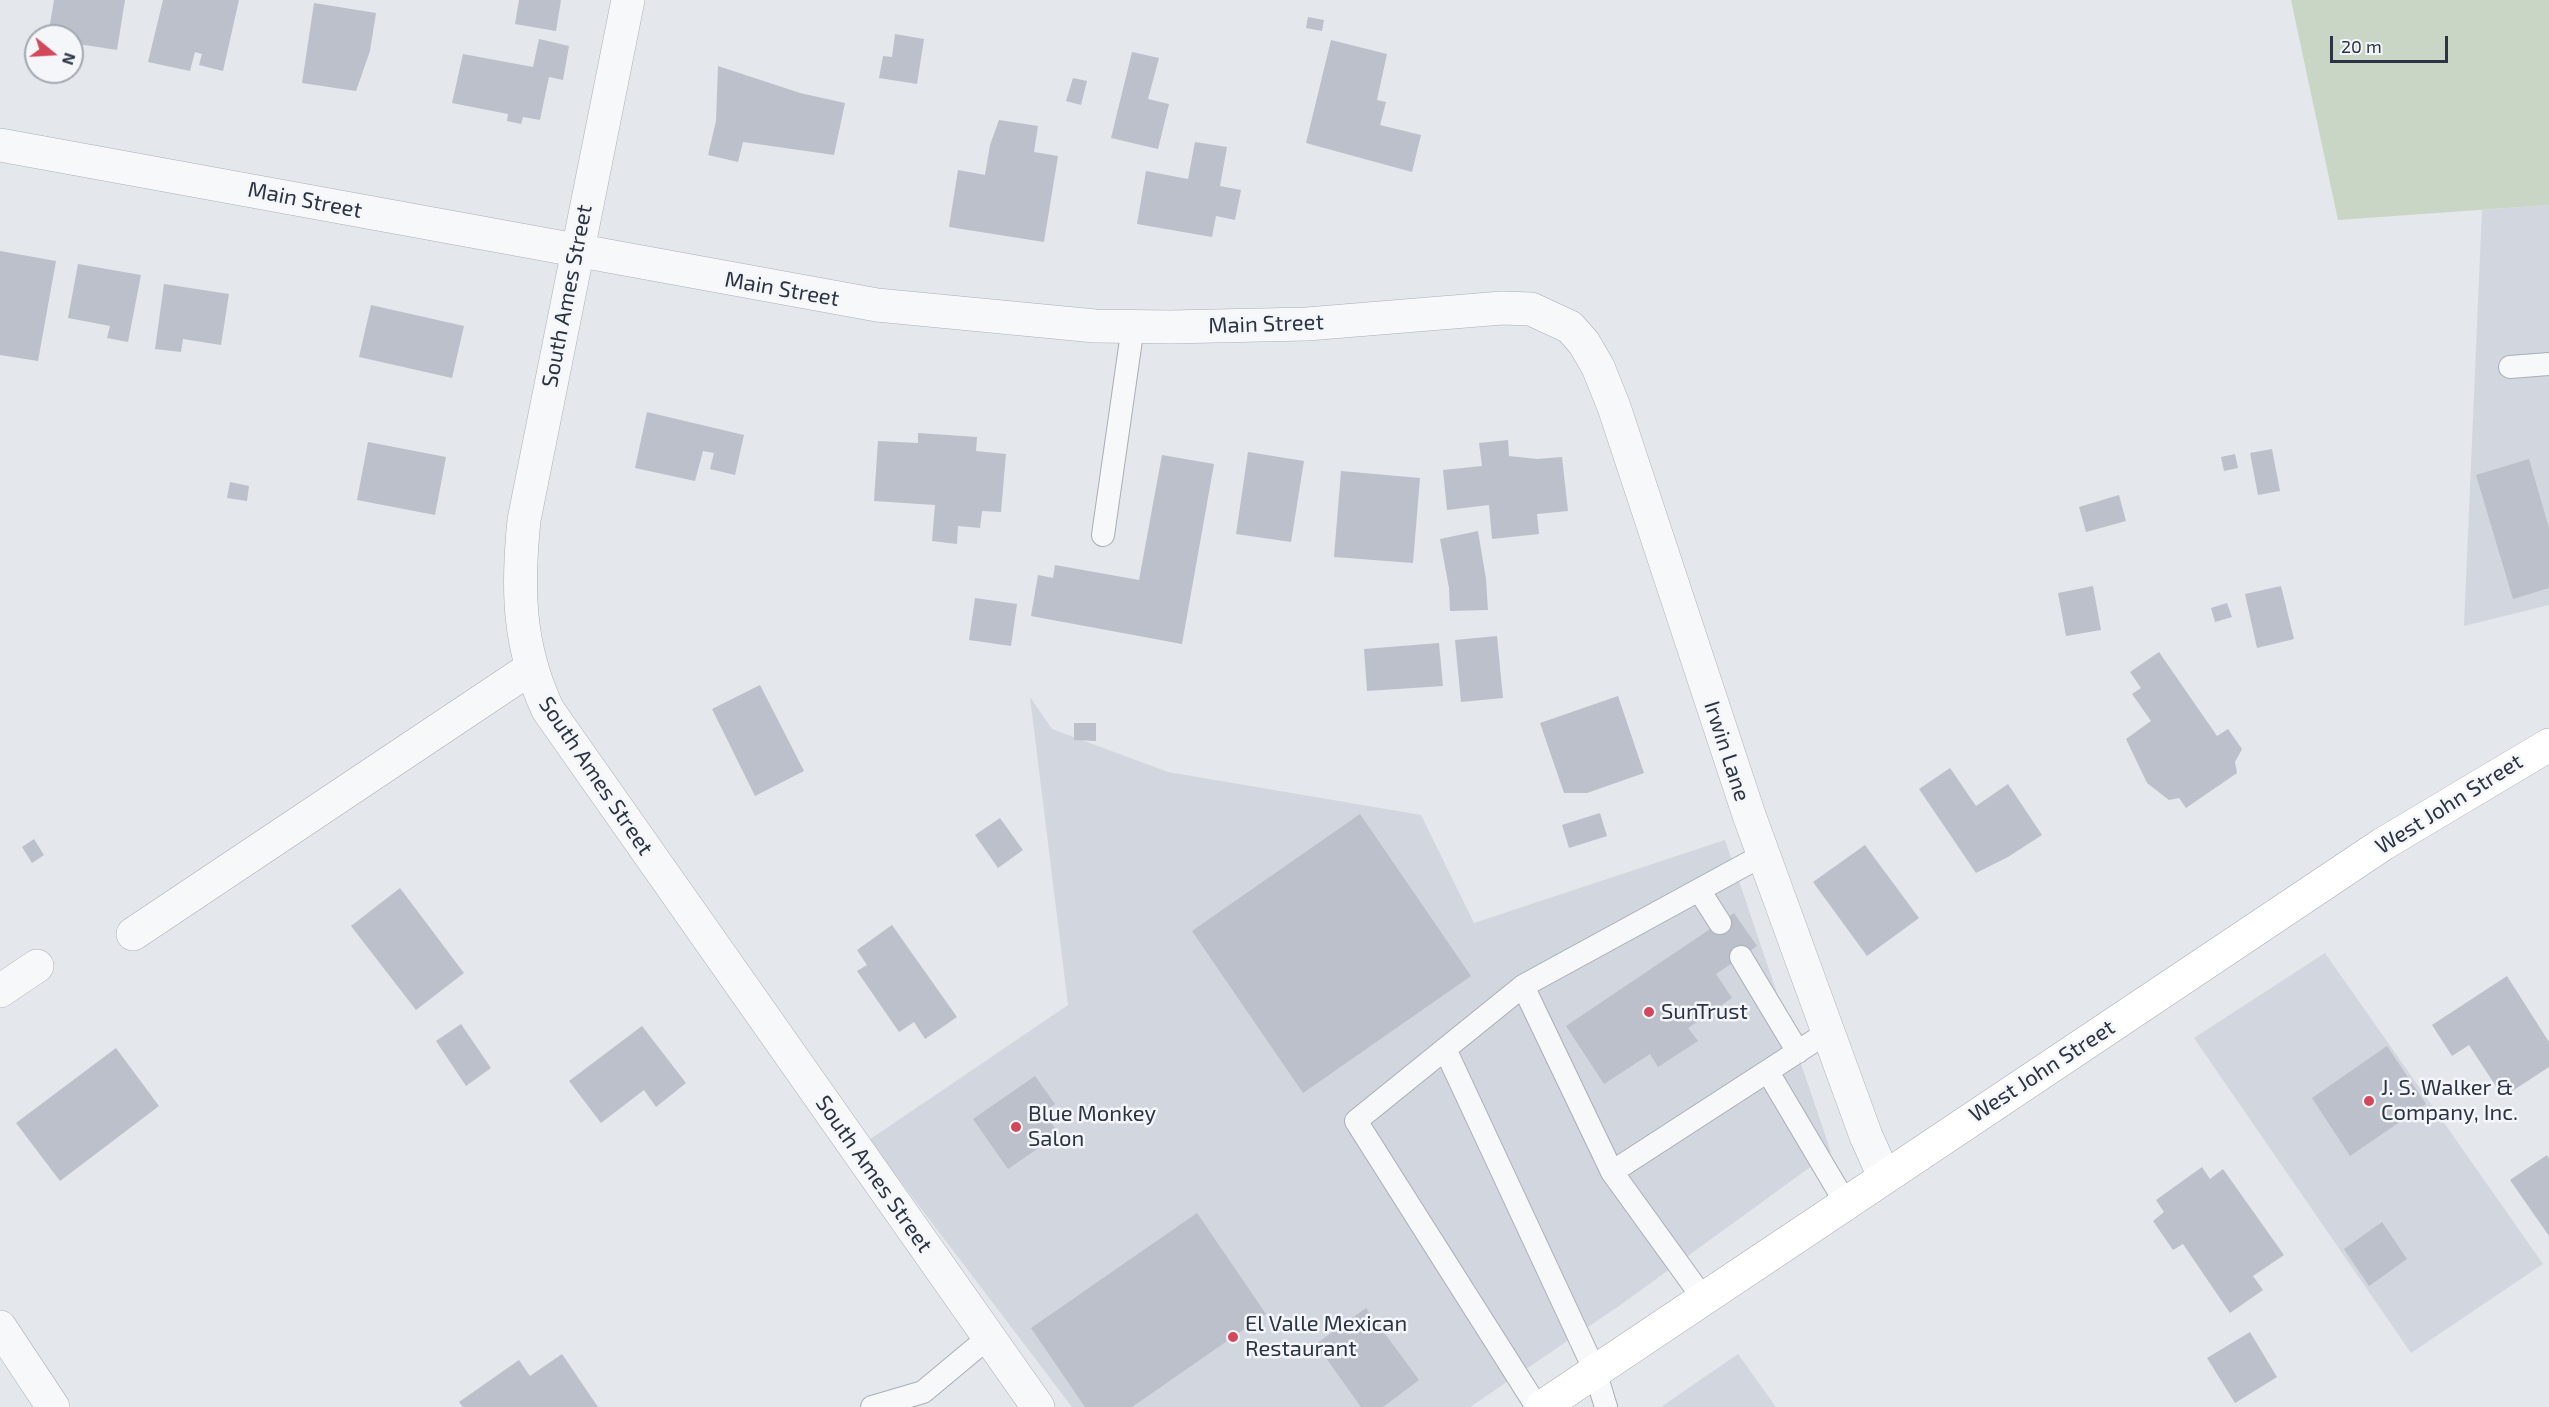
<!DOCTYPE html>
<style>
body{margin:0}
#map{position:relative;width:2549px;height:1407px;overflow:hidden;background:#e4e7ec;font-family:"Exo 2",sans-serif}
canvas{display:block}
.north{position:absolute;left:24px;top:24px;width:60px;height:60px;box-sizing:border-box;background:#f4f6f9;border:2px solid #a4a8b1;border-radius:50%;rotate:108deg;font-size:16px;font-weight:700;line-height:24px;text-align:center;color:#2b3445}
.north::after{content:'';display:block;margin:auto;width:21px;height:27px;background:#d1495b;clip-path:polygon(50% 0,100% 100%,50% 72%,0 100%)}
.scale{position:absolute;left:2330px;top:36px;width:118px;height:27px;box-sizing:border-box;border:3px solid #2b3445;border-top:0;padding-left:8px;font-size:18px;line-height:21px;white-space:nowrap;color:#2b3445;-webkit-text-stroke:4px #f4f6f9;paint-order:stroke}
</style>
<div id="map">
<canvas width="2549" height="1407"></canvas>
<div class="north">N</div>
<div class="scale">20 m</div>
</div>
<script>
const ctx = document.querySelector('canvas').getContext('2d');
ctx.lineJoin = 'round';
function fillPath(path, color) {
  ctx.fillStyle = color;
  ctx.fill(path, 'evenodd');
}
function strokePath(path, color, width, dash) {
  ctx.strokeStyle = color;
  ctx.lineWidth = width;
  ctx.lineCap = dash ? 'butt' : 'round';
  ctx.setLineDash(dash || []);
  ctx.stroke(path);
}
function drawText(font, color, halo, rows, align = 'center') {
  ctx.font = font + ' "Exo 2",sans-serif';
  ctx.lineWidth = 5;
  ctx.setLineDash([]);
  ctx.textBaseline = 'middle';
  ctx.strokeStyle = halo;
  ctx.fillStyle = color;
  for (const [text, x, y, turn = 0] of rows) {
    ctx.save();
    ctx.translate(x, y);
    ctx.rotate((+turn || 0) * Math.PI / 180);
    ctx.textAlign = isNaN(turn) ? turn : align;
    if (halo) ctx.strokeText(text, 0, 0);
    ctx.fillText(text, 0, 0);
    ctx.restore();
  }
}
const built = new Path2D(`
 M2549 205V605L2464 626 2482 210Z
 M1030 697 1052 729 1168 772 1421 815 1474 923 1725 840 1831 1152 1619 1306 1470 1407H1072L869 1140 1068 1005Z
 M2325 953 2543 1264 2411 1353 2194 1038Z
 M1738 1354 1776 1407H1661Z`);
const green = new Path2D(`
 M2291 0H2549V205L2338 220Z`);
const building = new Path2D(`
 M54 0H125L117 50 72 43V36H48Z
 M163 0H239L223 71 199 65 202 54 195 52 190 71 148 62Z
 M519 0H561L556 31 515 24Z
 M314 3 376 13 370 51 356 91 302 83Z
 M1308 17 1324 20 1322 31 1306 28Z
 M895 34 924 39 917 84 879 78 883 56 892 57Z
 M539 39 569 46 563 80 549 77 540 120 523 117 521 124 507 121 508 114 452 103 463 54 533 67Z
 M1331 40 1387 54 1377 100 1386 102 1380 125 1421 135 1412 172 1306 143Z
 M1132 52 1159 58 1148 99 1169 104 1158 149 1111 138Z
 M718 66 800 93 845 103 834 155 743 142 738 162 708 155 716 121Z
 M1073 78 1087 81 1081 105 1066 101Z
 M999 120 1038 126 1034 152 1058 156 1044 242 949 227 958 170 985 175 990 145Z
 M1195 142 1227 147 1220 186 1241 190 1235 220 1216 216 1212 237 1137 224 1146 171 1188 179Z
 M0 251 56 261 38 361 0 355Z
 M78 264 141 275 128 342 107 338 110 326 68 318Z
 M164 284 229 294 221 345 183 339 181 352 155 349Z
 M371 305 464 326 452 378 359 357Z
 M647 412 744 435 735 475 710 469 714 453 703 451 695 481 635 468Z
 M918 433 977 437 976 451 1006 454 1001 512 982 511 980 528 958 526 957 544 932 541 935 505 874 501 878 441 918 443Z
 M1508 440 1509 456 1537 459 1562 457 1568 511 1537 514 1539 534 1492 539 1489 505 1447 510 1443 470 1482 466 1479 443Z
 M368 442 446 457 435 515 357 500Z
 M2272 449 2280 491 2258 495 2250 453Z
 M1248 452 1304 461 1291 542 1236 534Z
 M2235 454 2238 468 2224 471 2221 457Z
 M1162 455 1214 464 1182 644 1031 616 1038 575 1053 578 1055 565 1139 580Z
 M2529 459 2549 528V588L2513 599 2476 475Z
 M1341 471 1420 478 1413 563 1334 557Z
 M230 482 249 486 247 501 227 498Z
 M2119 495 2126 521 2086 532 2079 507Z
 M1478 531 1486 579 1488 610 1450 611 1449 588 1440 539Z
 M2093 586 2101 630 2066 636 2058 593Z
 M2281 586 2294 639 2257 648 2245 594Z
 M975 598 1017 604 1011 646 969 640Z
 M2227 603 2232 617 2215 622 2211 608Z
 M1497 636 1503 698 1461 702 1455 640Z
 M1439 643 1443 686 1367 691 1364 649Z
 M2159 652 2217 736 2228 729 2242 749 2235 762 2237 773 2186 808 2179 798 2169 800 2147 783 2126 739 2151 721 2132 694 2141 688 2130 672Z
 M760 685 804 771 755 796 712 709Z
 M1618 696 1644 773 1587 793H1564L1540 723Z
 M1074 723H1096V741L1074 740Z
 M1950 768 1976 806 2008 784 2042 835 2008 857 1976 873 1919 789Z
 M1600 813 1607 836 1569 848 1562 825Z
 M1360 814 1471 976 1303 1093 1192 931Z
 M1000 818 1023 850 998 868 975 835Z
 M34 839 44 855 32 863 22 847Z
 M1865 845 1919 918 1867 956 1813 882Z
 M400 888 464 973 416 1010 351 926Z
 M1734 913 1757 946 1716 974 1732 998 1688 1028 1698 1041 1658 1067 1650 1054 1604 1084 1566 1026Z
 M892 925 957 1017 925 1039 914 1022 899 1032 857 971 867 965 857 950Z
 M2507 976 2549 1042V1067L2503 1097 2469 1045 2452 1056 2432 1025Z
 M461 1024 491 1068 466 1086 436 1041Z
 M642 1026 686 1083 656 1107 644 1090 601 1123 569 1081Z
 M2387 1046 2426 1104 2350 1156 2312 1098Z
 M116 1048 159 1106 60 1181 16 1123Z
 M1035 1076 1055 1104 1044 1112 1059 1134 1008 1169 973 1119Z
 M2547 1155 2549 1158V1236L2510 1180Z
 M2202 1167 2210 1179 2223 1169 2284 1255 2253 1276 2263 1290 2230 1313 2183 1244 2173 1250 2153 1221 2164 1212 2156 1200Z
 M1197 1213 1266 1314 1132 1407H1085L1031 1328Z
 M2382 1222 2407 1259 2369 1286 2344 1249Z
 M1366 1308 1419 1380 1383 1407H1361L1316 1344Z
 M2250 1332 2277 1377 2235 1403 2207 1358Z
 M562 1354 598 1407H463L459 1402 519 1360 530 1376Z`);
const service = new Path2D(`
 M2510 367 2549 364
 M1103 535 1133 326
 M1699 890 1720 923
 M1741 957 1798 1052
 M1523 986 1763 855
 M1445 1049 1595 1371 1606 1407
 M1768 1072 1845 1202
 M1612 1172 1703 1298
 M872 1407 923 1392 989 1337
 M1537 1407 1356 1121 1523 986 1612 1172 1828 1032`);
const minor = new Path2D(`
 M628 0 524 520C517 589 518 646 548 710L1038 1407
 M0 145 877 305 1095 326 1170 327 1307 324 1502 308 1531 309 1570 327 1584 343 1598 367 1614 407 1749 815 1866 1136 1884 1176
 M133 934 531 668
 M0 991 37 966
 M0 1327 53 1407`);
const secondary = new Path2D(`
 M1542 1407 2383 844 2549 745`);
const markers = [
 [1649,1012,6,"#d1495b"],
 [2369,1101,6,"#d1495b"],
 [1016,1127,6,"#d1495b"],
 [1233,1337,6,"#d1495b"]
];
const streetNames = [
 ["Main Street",305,200,11],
 ["Main Street",782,289,10],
 ["South Ames Street",567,296,-79],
 ["Main Street",1266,324,-2],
 ["Irwin Lane",1727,751,72],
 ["South Ames Street",596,776,56],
 ["West John Street",2449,804,-32],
 ["West John Street",2042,1071,-33],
 ["South Ames Street",874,1174,55]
];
const poiNames = [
 ["SunTrust",1661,1012],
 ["J. S. Walker &",2381,1088],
 ["Company, Inc.",2381,1113],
 ["Blue Monkey",1028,1114],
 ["Salon",1028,1139],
 ["El Valle Mexican",1245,1324],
 ["Restaurant",1245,1349]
];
fillPath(built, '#d2d6de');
fillPath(green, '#c9d6c5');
fillPath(building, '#bbc0ca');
strokePath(service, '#a9aeb7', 24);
strokePath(minor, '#a9aeb7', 34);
strokePath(secondary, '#a9aeb7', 34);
strokePath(service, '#f7f8fa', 22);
strokePath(minor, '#f7f8fa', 33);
strokePath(secondary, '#fff', 33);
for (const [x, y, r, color] of markers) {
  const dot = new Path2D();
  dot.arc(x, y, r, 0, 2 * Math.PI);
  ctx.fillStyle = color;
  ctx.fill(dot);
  strokePath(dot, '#f4f6f9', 2);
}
drawText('22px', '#2b3445', '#f4f6f9', streetNames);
drawText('22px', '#2b3445', '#f4f6f9', poiNames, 'left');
</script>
